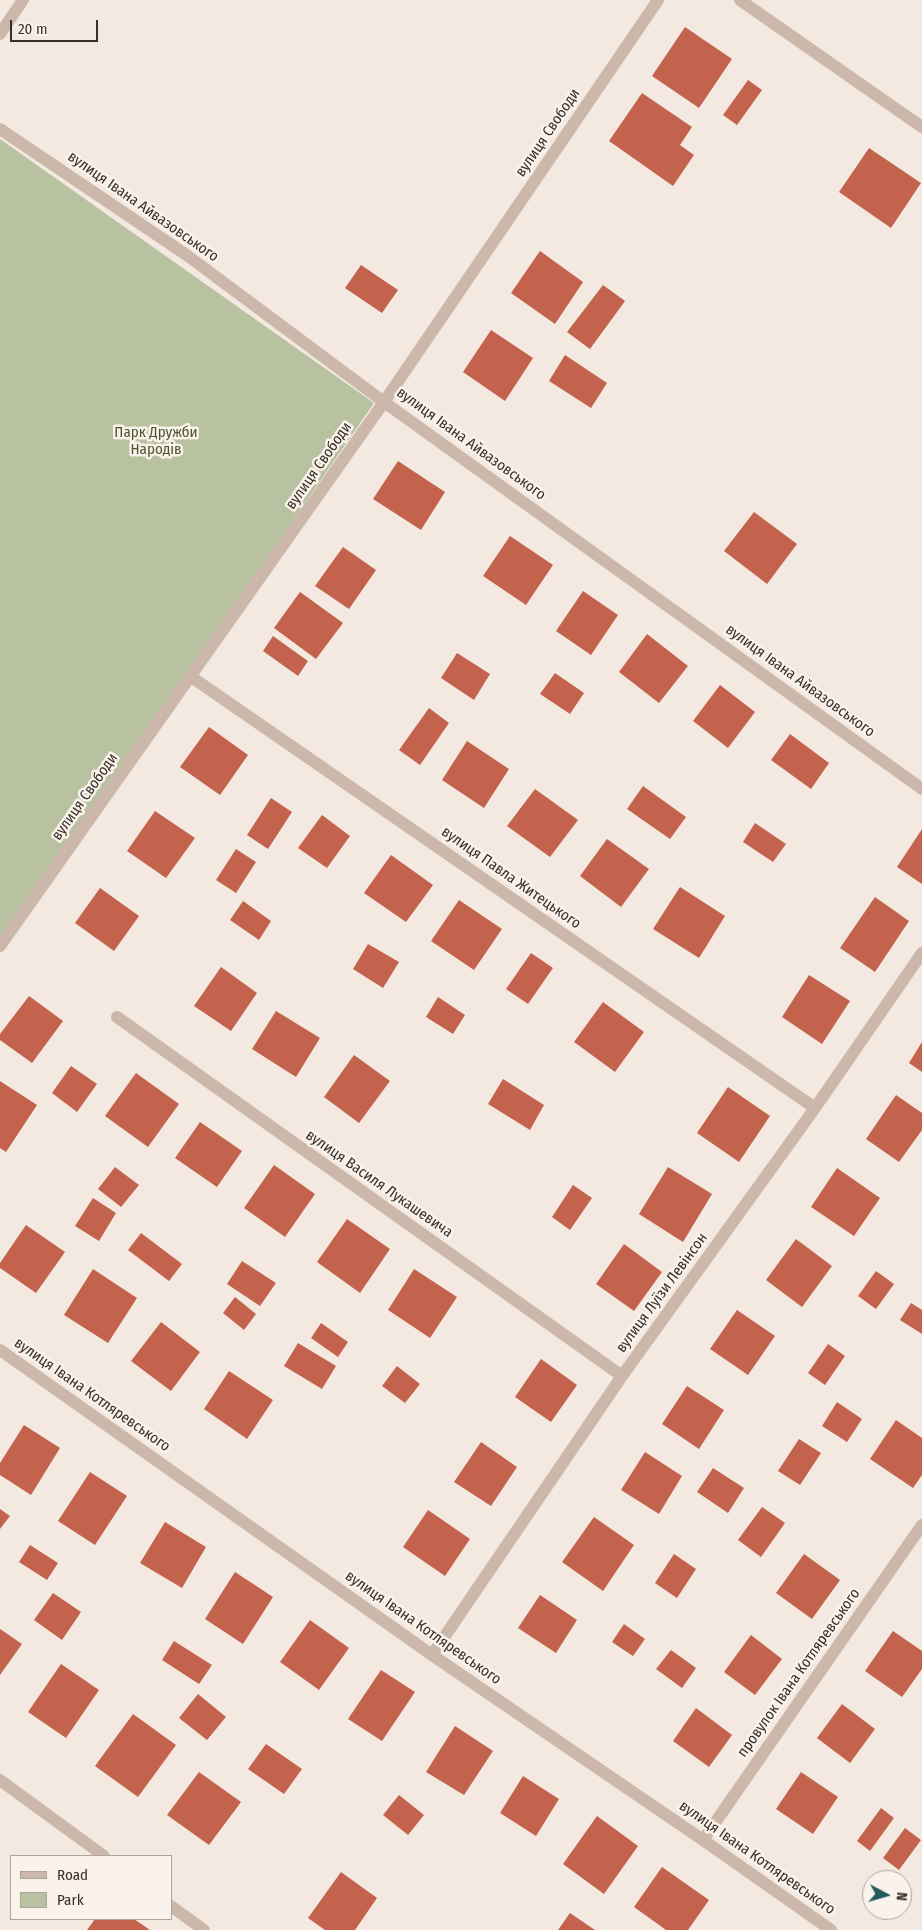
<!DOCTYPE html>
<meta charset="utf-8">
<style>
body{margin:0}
#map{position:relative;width:922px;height:1930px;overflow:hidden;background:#f3e9e0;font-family:"Fira Sans Condensed",sans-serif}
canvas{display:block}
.legend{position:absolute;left:10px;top:1855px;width:162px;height:65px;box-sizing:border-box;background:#faf3ec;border:1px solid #ada49e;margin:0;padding:6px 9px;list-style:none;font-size:15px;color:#392e2a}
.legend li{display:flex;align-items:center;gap:10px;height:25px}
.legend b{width:25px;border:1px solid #ada49e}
.north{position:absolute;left:862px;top:1870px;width:50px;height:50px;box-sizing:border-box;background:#faf3ec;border:1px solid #ada49e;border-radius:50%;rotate:96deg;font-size:14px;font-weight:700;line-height:20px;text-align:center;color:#392e2a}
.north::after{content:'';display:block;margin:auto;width:18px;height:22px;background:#205a5a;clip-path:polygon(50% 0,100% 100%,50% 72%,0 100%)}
.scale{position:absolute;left:10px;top:20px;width:88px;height:22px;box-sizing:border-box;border:2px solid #392e2a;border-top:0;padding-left:6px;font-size:15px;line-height:18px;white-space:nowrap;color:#392e2a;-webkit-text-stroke:4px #faf3ec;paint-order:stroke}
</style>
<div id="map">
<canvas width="922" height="1930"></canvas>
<ul class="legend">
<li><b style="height:6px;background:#cbb8ab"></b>Road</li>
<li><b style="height:14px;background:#b8c2a0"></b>Park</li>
</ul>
<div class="north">N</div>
<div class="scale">20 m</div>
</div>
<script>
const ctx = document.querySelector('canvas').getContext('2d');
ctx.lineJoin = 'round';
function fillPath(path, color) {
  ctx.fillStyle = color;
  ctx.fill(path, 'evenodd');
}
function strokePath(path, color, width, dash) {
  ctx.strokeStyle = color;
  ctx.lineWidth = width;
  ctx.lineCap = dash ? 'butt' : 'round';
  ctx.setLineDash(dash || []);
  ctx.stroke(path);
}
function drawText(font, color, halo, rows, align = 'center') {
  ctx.font = font + ' "Fira Sans Condensed",sans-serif';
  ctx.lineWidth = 5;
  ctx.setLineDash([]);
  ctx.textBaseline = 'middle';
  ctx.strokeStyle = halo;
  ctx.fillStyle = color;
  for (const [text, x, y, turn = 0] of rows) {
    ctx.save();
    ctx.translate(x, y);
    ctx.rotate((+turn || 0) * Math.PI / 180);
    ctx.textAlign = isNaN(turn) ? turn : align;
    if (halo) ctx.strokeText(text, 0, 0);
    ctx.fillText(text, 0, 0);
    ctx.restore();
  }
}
const green = new Path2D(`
 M0 139 374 403 0 945Z`);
const building = new Path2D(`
 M685 27 732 59 699 108 652 76Z
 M748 80 762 90 737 125 723 115Z
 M642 93 692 127 680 145 694 155 673 186 609 141Z
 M869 148 921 183 891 228 839 192Z
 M540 251 583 282 555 324 511 293Z
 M361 265 398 290 382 313 345 288Z
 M603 285 625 301 590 349 567 332Z
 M491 330 533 358 505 401 463 372Z
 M565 355 607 383 591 408 549 381Z
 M398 461 445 492 421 530 373 499Z
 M754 512 797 544 767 584 724 551Z
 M510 536 553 565 526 605 483 576Z
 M343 547 376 570 349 609 315 586Z
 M583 591 618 615 591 655 556 631Z
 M300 592 343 623 316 659 274 628Z
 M647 634 688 666 659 703 619 672Z
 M273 636 308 661 298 676 263 651Z
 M457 653 490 674 474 700 441 678Z
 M555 673 584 693 570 714 540 694Z
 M720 685 755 712 728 748 693 721Z
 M429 708 449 723 420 765 399 750Z
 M209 727 248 755 220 795 180 767Z
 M790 734 829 763 811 789 771 760Z
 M467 741 509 769 484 808 442 780Z
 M643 786 686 817 670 839 627 809Z
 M535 789 578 820 550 857 507 826Z
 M271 798 292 812 268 849 247 835Z
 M155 811 195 838 166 878 127 851Z
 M322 815 350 836 327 868 298 848Z
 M755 823 786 844 773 862 743 842Z
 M922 829V884L897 867Z
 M607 839 649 869 621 907 580 876Z
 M236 849 256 862 236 893 216 880Z
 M391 855 433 885 406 922 364 893Z
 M680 887 725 916 699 958 653 929Z
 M100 888 139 916 114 951 75 923Z
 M875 897 909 921 875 972 840 948Z
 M459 900 502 929 474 970 431 941Z
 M243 901 271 921 259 940 230 920Z
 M368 944 399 962 383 988 353 969Z
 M531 953 553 968 528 1004 506 989Z
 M221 967 257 993 231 1031 194 1006Z
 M809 975 850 1001 822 1044 782 1017Z
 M29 996 63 1021 32 1063 0 1040V1034Z
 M438 997 465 1015 453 1034 426 1017Z
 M603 1002 644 1032 615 1072 574 1042Z
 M276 1011 320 1038 296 1077 252 1049Z
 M922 1042V1072L909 1063Z
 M354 1055 390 1081 359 1123 324 1097Z
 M71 1066 97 1084 77 1112 52 1093Z
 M136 1073 179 1104 148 1147 105 1116Z
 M503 1079 544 1105 530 1130 488 1104Z
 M0 1081 37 1105 6 1152 0 1148Z
 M728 1087 770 1116 739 1162 697 1133Z
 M896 1095 922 1113V1130L899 1162 866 1139Z
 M200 1122 242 1151 217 1187 175 1158Z
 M274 1165 315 1194 285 1237 244 1208Z
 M115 1167 139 1185 121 1207 98 1189Z
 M668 1167 712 1194 683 1242 639 1214Z
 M837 1168 880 1198 854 1236 811 1207Z
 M573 1185 592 1198 570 1230 552 1217Z
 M93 1198 116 1213 99 1241 75 1226Z
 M347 1219 390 1249 360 1293 317 1262Z
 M26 1225 65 1252 36 1293 0 1268V1263Z
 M141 1233 182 1264 169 1281 128 1250Z
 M796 1239 832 1266 802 1307 766 1280Z
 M624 1244 662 1272 634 1311 596 1284Z
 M242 1261 276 1283 260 1306 227 1284Z
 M93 1269 137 1298 108 1343 64 1315Z
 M414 1269 457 1297 430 1338 388 1310Z
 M876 1271 894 1284 876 1309 858 1296Z
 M235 1297 256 1314 244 1330 223 1313Z
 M911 1303 922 1310V1334L900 1320Z
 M737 1310 775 1336 748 1375 710 1349Z
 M161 1322 200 1352 171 1391 131 1361Z
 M321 1323 348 1342 338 1357 311 1338Z
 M298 1343 336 1366 322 1389 284 1366Z
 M828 1344 845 1356 825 1385 808 1373Z
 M541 1359 577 1385 551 1422 515 1397Z
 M397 1366 420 1384 405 1403 382 1386Z
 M229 1371 273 1400 247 1439 204 1409Z
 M687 1386 724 1410 699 1449 662 1424Z
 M837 1402 862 1419 847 1442 822 1426Z
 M896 1420 922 1438V1475L913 1488 870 1459Z
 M24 1425 60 1448 31 1495 0 1475V1463Z
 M799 1439 821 1453 800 1485 778 1471Z
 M481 1442 517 1467 491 1506 454 1482Z
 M645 1452 682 1476 659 1514 621 1490Z
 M713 1468 744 1488 728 1513 697 1492Z
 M90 1472 127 1496 95 1545 58 1521Z
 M762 1507 785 1523 761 1557 738 1540Z
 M0 1509 10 1516 0 1529Z
 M428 1510 470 1539 445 1576 403 1547Z
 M594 1517 634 1545 603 1591 562 1562Z
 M165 1522 206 1547 182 1588 140 1563Z
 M30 1545 58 1563 47 1580 19 1562Z
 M674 1554 696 1569 677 1598 655 1583Z
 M804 1554 840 1580 812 1619 776 1593Z
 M235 1572 273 1597 243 1644 205 1619Z
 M53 1593 81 1612 62 1640 34 1620Z
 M540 1595 577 1620 556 1653 518 1628Z
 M310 1620 349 1648 319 1690 280 1662Z
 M624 1624 645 1639 633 1656 612 1642Z
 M0 1629 22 1644 0 1675Z
 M893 1631 922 1651V1669L902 1697 865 1671Z
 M751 1635 782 1659 755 1695 724 1672Z
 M174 1641 212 1665 199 1684 162 1660Z
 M671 1650 696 1668 682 1688 656 1669Z
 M61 1664 99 1690 66 1738 28 1712Z
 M381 1670 415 1692 382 1741 348 1719Z
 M198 1694 226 1717 207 1740 179 1718Z
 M842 1704 875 1729 850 1763 817 1738Z
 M696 1708 732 1735 709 1767 673 1741Z
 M133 1714 176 1745 138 1797 95 1766Z
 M455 1726 493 1751 464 1795 426 1772Z
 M266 1744 302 1769 284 1794 248 1769Z
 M199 1772 241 1802 209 1845 167 1815Z
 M801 1772 838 1797 813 1834 776 1809Z
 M523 1776 559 1799 536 1836 500 1813Z
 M399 1795 424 1815 408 1835 383 1815Z
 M881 1808 894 1818 870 1851 857 1841Z
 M597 1816 638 1846 604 1894 563 1864Z
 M905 1828 921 1840 899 1870 883 1858Z
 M662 1867 709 1900 688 1930H666L634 1907Z
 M341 1872 377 1898 355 1930H325L308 1918Z
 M570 1913 595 1930H558Z
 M95 1919H134L150 1930H87Z`);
const minor = new Path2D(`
 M740 0 922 127
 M0 34 23 0
 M0 129 188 256 384 402 922 789
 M190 676 815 1108
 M0 946 384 402 658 0
 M117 1017 622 1376
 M0 1350 432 1655 703 1840 831 1930
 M432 1655 622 1376 815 1108 922 953
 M0 1780 104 1856
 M703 1840 922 1525
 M171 1906 204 1930`);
const streetNames = [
 ["вулиця Свободи",548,133,-56],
 ["вулиця Івана Айвазовського",143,207,35],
 ["вулиця Івана Айвазовського",471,444,36],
 ["вулиця Свободи",319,466,-55],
 ["вулиця Івана Айвазовського",800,681,36],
 ["вулиця Свободи",85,797,-55],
 ["вулиця Павла Житецького",511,878,35],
 ["вулиця Василя Лукашевича",379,1184,35],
 ["вулиця Луїзи Левінсон",662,1293,-54],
 ["вулиця Івана Котляревського",92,1395,35],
 ["вулиця Івана Котляревського",423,1628,35],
 ["провулок Івана Котляревського",799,1673,-55],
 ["вулиця Івана Котляревського",757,1858,35]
];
const parkNames = [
 ["Парк Дружби",156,433],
 ["Народів",156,450]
];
fillPath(green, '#b8c2a0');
fillPath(building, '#c4634d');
strokePath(minor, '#cbb8ab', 12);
drawText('15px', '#392e2a', '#faf3ec', streetNames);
drawText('15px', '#4a572e', '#faf3ec', parkNames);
</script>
